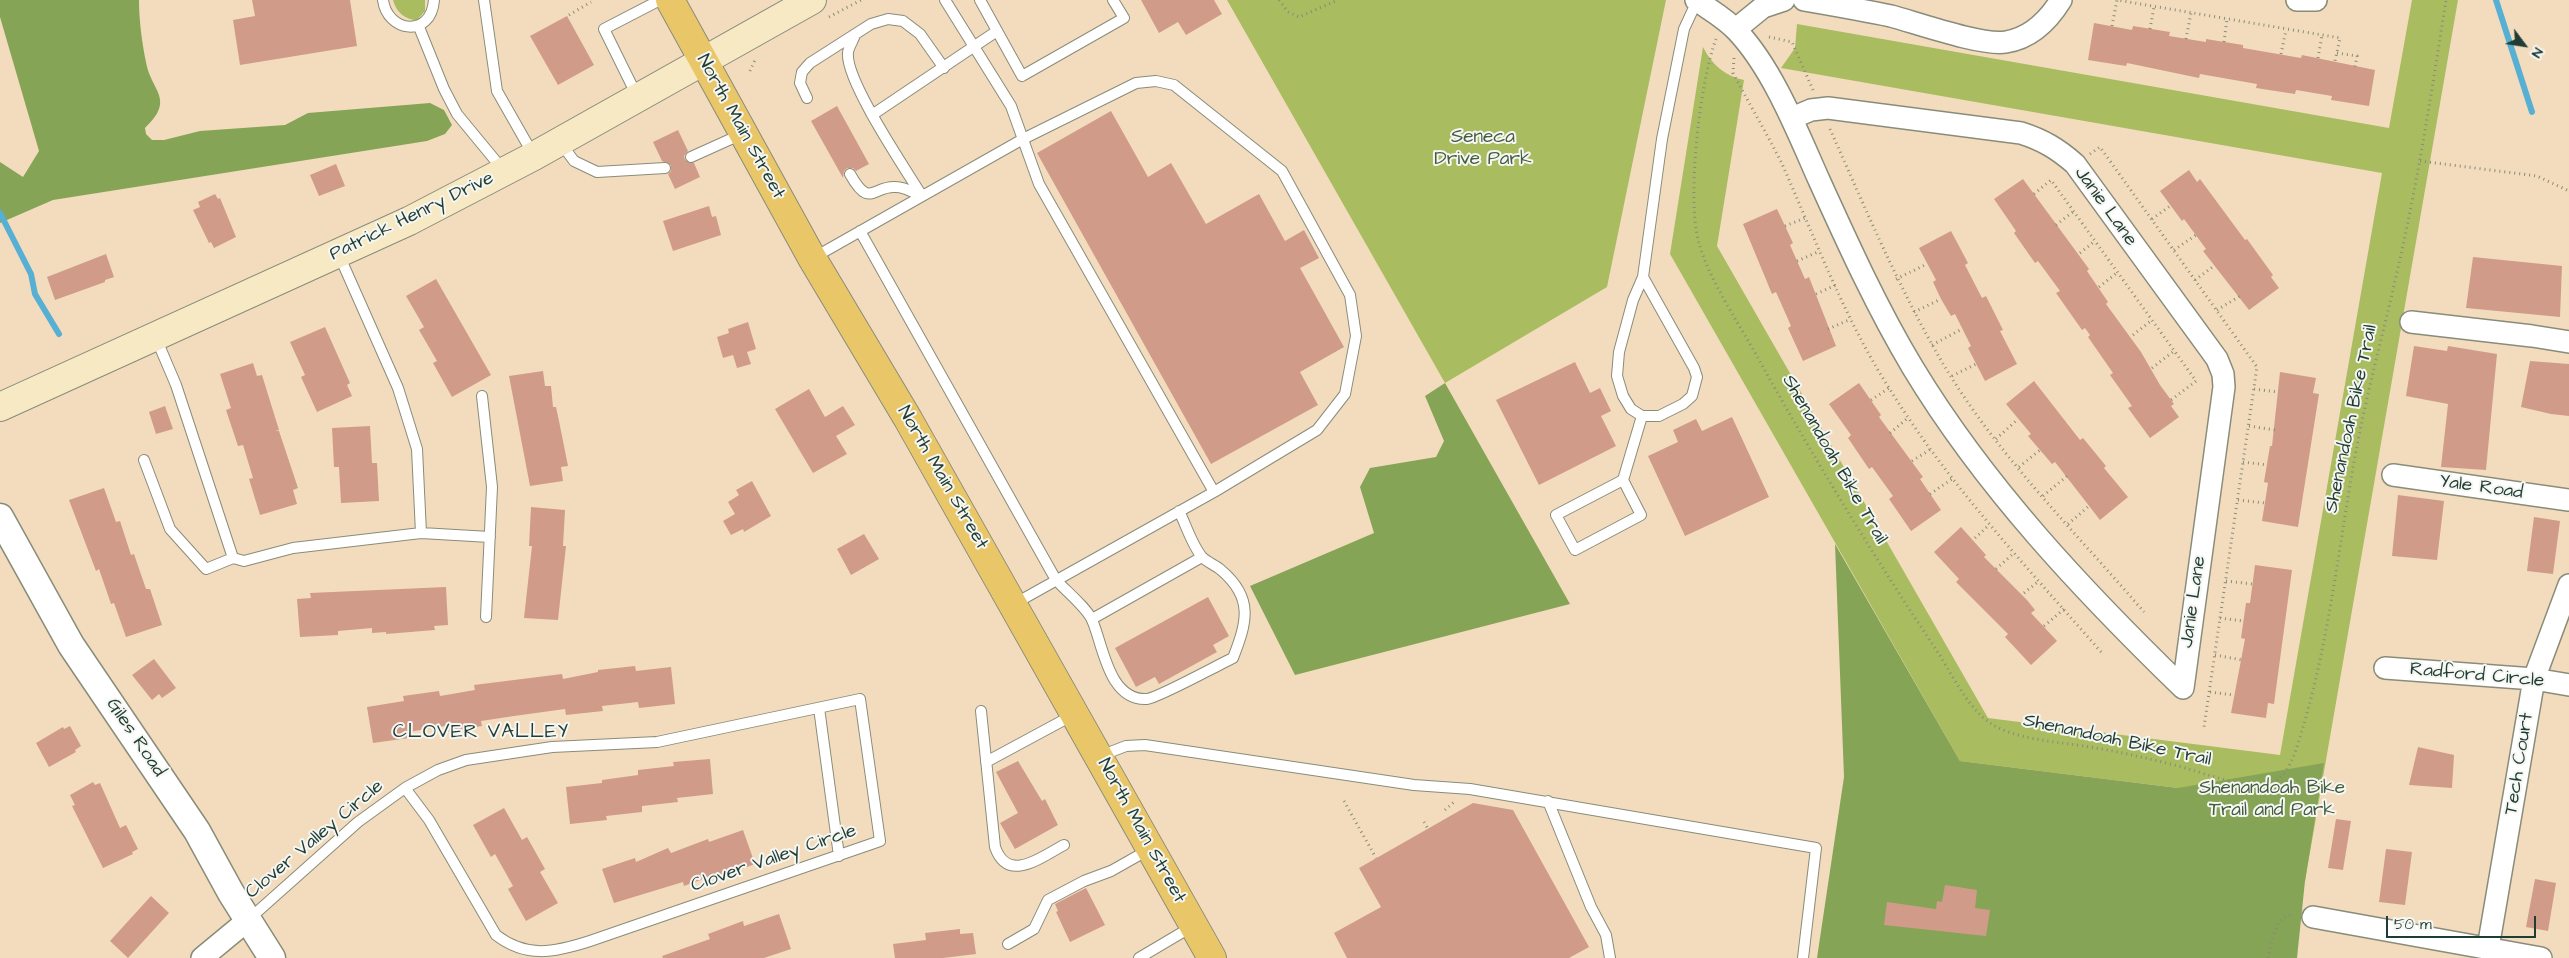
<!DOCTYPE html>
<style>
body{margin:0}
#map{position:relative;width:2569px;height:958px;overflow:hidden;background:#f3dcbe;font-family:"Architects Daughter",sans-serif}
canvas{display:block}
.north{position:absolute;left:2499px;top:20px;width:50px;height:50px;-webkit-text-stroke:4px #f6f6f2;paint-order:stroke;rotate:121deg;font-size:14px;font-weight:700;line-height:20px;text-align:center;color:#1f3d34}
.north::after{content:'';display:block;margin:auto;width:18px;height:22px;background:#1f3d34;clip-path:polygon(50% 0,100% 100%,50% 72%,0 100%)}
.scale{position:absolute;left:2386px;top:916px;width:150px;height:22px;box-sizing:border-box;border:2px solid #1f3d34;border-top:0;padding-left:6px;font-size:15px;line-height:18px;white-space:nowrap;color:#1f3d34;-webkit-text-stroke:4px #f6f6f2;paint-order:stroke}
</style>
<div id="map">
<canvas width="2569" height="958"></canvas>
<div class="north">N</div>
<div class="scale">50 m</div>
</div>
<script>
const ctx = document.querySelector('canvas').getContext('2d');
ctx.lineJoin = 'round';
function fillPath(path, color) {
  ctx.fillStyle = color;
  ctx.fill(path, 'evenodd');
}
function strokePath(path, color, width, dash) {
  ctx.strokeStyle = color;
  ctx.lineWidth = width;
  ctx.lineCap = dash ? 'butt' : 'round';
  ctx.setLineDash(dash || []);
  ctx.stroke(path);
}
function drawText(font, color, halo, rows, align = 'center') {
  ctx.font = font + ' "Architects Daughter",sans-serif';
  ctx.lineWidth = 4;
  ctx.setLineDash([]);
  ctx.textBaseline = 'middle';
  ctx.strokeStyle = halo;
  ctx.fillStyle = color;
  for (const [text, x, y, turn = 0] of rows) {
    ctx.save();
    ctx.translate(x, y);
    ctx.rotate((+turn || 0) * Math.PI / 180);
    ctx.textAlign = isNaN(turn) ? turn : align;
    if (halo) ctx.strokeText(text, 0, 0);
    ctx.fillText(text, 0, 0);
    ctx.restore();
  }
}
const green = new Path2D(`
 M393 0H425V11L417 20C405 20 396 12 393 0Z
 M1227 0H1666L1607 287 1445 383Z
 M2412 0H2458L2305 881 2178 788 1960 761 1670 254 1703 47C1712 65 1725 76 1744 80L1717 246 1988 718 2280 755 2382 173 1781 68 1795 48 1797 24 2389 128Z`);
const forest = new Path2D(`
 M0 0H139C139 20 142 43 146 62 151 91 176 99 145 128L146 134 152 140H164L200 131 285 125 308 113 430 103 444 110 452 125 445 134 427 141 53 200 0 223V162L23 177 39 151 0 17Z
 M1445 383 1570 604 1295 675 1250 586 1374 533 1360 487 1370 468 1436 457 1444 441 1425 396Z
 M1835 544 1960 761 2178 788 2324 763 2305 881 2297 958H1817L1844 777Z`);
const stream = new Path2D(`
 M2496 0 2532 112
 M0 213 31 274 35 294 59 334`);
const building = new Path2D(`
 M252 0H350L357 46 240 65 233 20 255 16Z
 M1141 0H1214L1222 14 1186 35 1178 22 1159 33Z
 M567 16 594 65 558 85 530 36Z
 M2094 23 2132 30 2133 26 2170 32 2169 36 2206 42V39L2243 45V48L2301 58 2302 55 2375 70 2369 106 2331 100 2332 96 2296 90 2295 94 2256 88 2257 84 2200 74 2199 78 2127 63 2126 66 2088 60Z
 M837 106 869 164 856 171 853 168H847L844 171 843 178 811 121Z
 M1111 111 1148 177 1171 163 1206 224 1259 194 1285 241 1304 230 1319 258 1300 268 1344 347 1300 372 1318 405 1211 464 1037 153Z
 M678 130 688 151 684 156 685 160 694 163 700 177 675 189 668 174 671 171V165L662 161 653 142Z
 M336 164 345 186 319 196 310 175Z
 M2189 170 2197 182 2200 179 2245 240 2247 239 2273 275 2271 277 2279 288 2249 310 2203 251 2206 249 2184 219 2182 221 2160 191Z
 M2023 179 2089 269 2087 271 2108 302 2106 304 2141 352 2160 385 2174 404 2171 406 2179 417 2150 438 2128 408 2132 406 2110 375 2113 373 2088 337 2090 335 2085 328 2082 330 2056 293 2060 291 2038 261 2035 263 2014 233 2016 231 1994 199Z
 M215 194 218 199 220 198 236 237 214 248 211 242 209 243 193 210 200 207 198 202Z
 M709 206 712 217 716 216 721 235 673 251 663 221Z
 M1777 209 1793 243 1790 245 1805 279 1809 277 1836 346 1803 361 1788 328 1791 326 1776 292 1772 294 1743 224Z
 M1951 231 1968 263 1965 265 1982 298 1986 296 2003 330 2000 331 2017 364 1985 381 1968 348 1971 346 1955 314 1951 316 1941 299 1933 282 1936 280 1919 248Z
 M106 254 114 277 105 280V282L55 300 47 277Z
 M2473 257 2562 266 2560 317 2466 308Z
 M436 279 491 375 452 397 433 363 437 361 419 330 424 327 406 296Z
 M748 322 756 349 747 352 751 364 737 368 733 355 723 358 717 337 729 333 728 329Z
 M325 327 350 383 347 385 352 396 317 412 301 377 305 375 290 342Z
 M2414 346 2447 351 2448 346 2497 354 2486 470 2441 467 2448 404 2406 396Z
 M2530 361 2569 364V416L2551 414 2521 407Z
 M1575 362 1590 393 1600 388 1611 411 1601 416 1616 446 1539 485 1496 400Z
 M253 363 257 376 262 375 279 430 275 431H279L298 488 293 490 297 504 260 515 249 479 253 478 243 445 238 446 226 410 231 408 220 374Z
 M543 371 545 386H551L553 407H556L559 421 568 466 561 467 563 481 530 486 509 376Z
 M2280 372 2316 378 2313 393 2319 394 2298 527 2262 521 2268 483 2264 482 2270 446H2272Z
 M2034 381 2080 440 2083 438 2106 466 2104 468 2128 497 2100 520 2055 462 2052 464 2028 436 2031 434 2006 404Z
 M1859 383 1881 415 1879 417 1923 477 1920 479 1941 510 1911 531 1889 499 1893 496 1872 467 1869 469 1848 438 1851 435 1829 404Z
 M809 389 825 417 843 406 855 425 836 436 847 454 813 473 775 409Z
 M165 406 173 429 156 434 149 412Z
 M1732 417 1769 497 1685 536 1648 456 1678 442 1673 430 1696 419 1702 431Z
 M370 426 372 463H377L379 501 341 503 339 467H334L332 428Z
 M752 481 771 516 744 532 743 529 731 535 723 521 735 514 728 502 739 495 736 490Z
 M104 488 116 522 120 521 131 555 134 554 146 589H150L162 625 126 637 114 603 111 604 99 569 96 571 69 500Z
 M2398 495 2444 501 2437 560 2392 556Z
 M531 507 565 510 563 546H566L558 620 524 618 532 546H529Z
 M2534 517 2560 521 2553 574 2527 571Z
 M1961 527 1986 555 1984 557 2027 600 2035 610 2031 613 2057 641 2031 665 2005 637 2008 634 1956 582 1959 579 1934 552Z
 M864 534 879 559 851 575 837 549Z
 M2255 565 2292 570 2274 704 2268 703 2266 718 2231 713 2245 639 2241 638 2246 603H2250Z
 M446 587 448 625 434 626 435 630 386 634V632L372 633V628L338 631V635L300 637 297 599 311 598 310 593Z
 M1208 597 1229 636 1213 645 1217 652 1159 684 1155 677 1136 687 1115 648Z
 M154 659 176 688 162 698 159 694 152 700 132 675Z
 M635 666 636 671 671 667 675 704 639 708 638 702 602 706 603 711 566 715 565 709 514 716 481 721 482 726 446 732 445 726 408 732 409 738 373 743 367 707 404 701 403 696 439 691 440 696 475 690 474 685 562 674 563 679 598 672V670Z
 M70 726 81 746 75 750 76 752 49 767 36 743 63 727 64 729Z
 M2418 747 2454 755 2452 788 2409 785Z
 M710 759 713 794 677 798 678 802 642 806V812L606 816 607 820 570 824 566 787 602 783V780L638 775V770L674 766 673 762Z
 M1018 761 1042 801 1045 799 1058 825 1015 849 1000 823 1018 813 996 772Z
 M93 782 95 785 100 783 120 828 126 825 138 849 132 852 133 854 103 868 72 806 75 805 70 795Z
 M1473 803 1513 810 1589 947 1569 958H1347L1334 933 1381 907 1359 868Z
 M504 808 522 840 527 837 545 869 540 872 558 903 526 921 508 889 513 886 495 854 491 857 473 825Z
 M2336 819 2351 821 2343 870 2328 868Z
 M743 830 755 864 720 877 719 873 684 886 683 882 614 903 602 869 635 858 636 862 668 848 671 853 708 839 709 842Z
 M2386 849 2412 852 2405 905 2379 902Z
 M2535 879 2556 883 2548 931 2526 927Z
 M1945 885 1977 890 1975 908 1990 910 1986 936 1884 925 1887 902 1936 909 1937 901 1942 902Z
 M1086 888 1105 925 1070 942 1056 912 1058 911 1055 904Z
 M151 896 169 913 128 958 110 941Z
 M779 914 791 949 764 958H663L662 956 710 939 708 934 743 921 744 926Z
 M960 929V934L973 933 976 954 943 958H895L893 944 926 940 925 933Z`);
const path = new Path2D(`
 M1279 0 1288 12 1299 17 1338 0
 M569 15 591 2
 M829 17 861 0
 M2112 26 2117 0 2340 38 2335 61
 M2150 29 2154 7
 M1769 37 1792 42 1813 90
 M1716 39C1700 82 1686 199 1699 243 1709 280 1740 325 1759 360 1814 458 1872 554 1935 648 1951 672 1966 706 1990 723 2015 740 2061 742 2090 747 2121 752 2151 759 2182 767 2204 773 2262 796 2280 778 2293 765 2298 743 2303 727 2330 636 2339 543 2356 451 2370 377 2391 305 2406 231 2422 155 2434 77 2446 0
 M2186 39 2191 13
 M2224 42 2227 19
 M2337 53 2357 56 2355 67
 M2281 54 2286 30
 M1734 58 1733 73C1749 104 1768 135 1783 166 1816 241 1845 319 1889 388 1949 485 2027 567 2102 653
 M2318 58 2322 35
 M750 71 755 60
 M1830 129C1863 203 1894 277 1934 348 1988 446 2072 528 2144 612
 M2090 154 2100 147 2257 367 2204 727
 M2420 161 2537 176 2569 191
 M2034 194 2051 180 2196 381 2171 400
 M2152 219 2170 206
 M2056 225 2074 211
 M1785 226 1805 218
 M2174 250 2196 235
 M2080 253 2095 241
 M1797 261 1820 251
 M1896 279 1927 264
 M2195 280 2214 266
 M2099 287 2118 272
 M1816 294 1836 285
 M2217 310 2240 296
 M1914 312 1941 299
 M1828 329 1851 319
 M2133 335 2152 320
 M1932 345 1962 329
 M2152 368 2174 351
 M1952 376 1976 364
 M2254 389 2277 392
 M1871 400 1889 388
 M2249 426 2275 430
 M1890 433 1909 417
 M1996 439 2018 419
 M1912 461 1931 449
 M2243 462 2267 465
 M2019 467 2040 450
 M1930 494 1952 479
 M2043 496 2067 476
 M2238 500 2265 503
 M2068 524 2089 506
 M1975 538 1989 525
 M1996 569 2014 553
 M2226 581 2252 584
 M2024 593 2039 581
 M2220 618 2243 621
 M2044 626 2064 609
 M2215 655 2242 660
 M2210 692 2233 695
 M1344 801 1376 858
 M1445 810 1454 802
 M1424 822 1428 829
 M2268 958C2271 945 2276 913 2293 915`);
const service = new Path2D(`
 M383 0C387 32 431 39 434 0
 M484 0 497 91 534 156
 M945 0 1011 106 1039 184 1214 492
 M980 0 1022 76 1124 18 1113 0
 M419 27 444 89 457 114 504 171
 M855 35C853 41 848 48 848 53 845 80 906 170 922 196
 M638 98 604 29 660 0
 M807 98 800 83 802 72 810 63 871 24 888 19 903 21 920 34 944 68
 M872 115 997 31
 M560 142 574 161 597 172 665 168
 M691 157 742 134
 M850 174C870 210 873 185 896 187 905 187 914 193 922 196
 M860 231 1056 580C1066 591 1087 608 1092 620 1103 644 1108 701 1147 699 1158 698 1218 665 1233 658 1247 622 1254 598 1221 570 1215 565 1207 562 1202 557 1192 545 1186 525 1179 511
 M339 255 398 388 417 449 421 533
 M813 258 1023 139 1136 83 1156 81 1174 85 1282 171 1350 295 1356 336 1345 394 1317 430 1214 492 1014 604
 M1643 277 1694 368 1697 377 1692 396 1683 404 1659 416H1642L1631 409 1623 396 1617 376 1619 352 1633 300 1643 277 1662 139 1684 29 1697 1
 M156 338 176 385 233 558
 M482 396 492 487 486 617
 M144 460 170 529 206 569 233 558 244 561 293 548 421 533 490 537
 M1623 480 1641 515 1575 550 1556 515Z
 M1623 480 1642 416
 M1092 619 1202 557
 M819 708 839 856
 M981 711 995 847C1008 884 1041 857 1064 845
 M1100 756 1126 746 1145 745 1414 785 1470 789 1816 848 1803 958
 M986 762 1075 714
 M1548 801 1591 907 1606 935 1610 958
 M248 920 358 822 405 788 438 770 466 760 552 747 657 742 860 699 880 841 590 941C553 953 526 958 496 935L429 820 405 788
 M1008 944 1034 929 1048 900 1084 881 1111 871 1150 849
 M1139 958 1193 926`);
const minor = new Path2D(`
 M1696 0C1710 10 1725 18 1737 31 1773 69 1798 133 1819 180 1848 244 1877 308 1913 368 1985 487 2083 591 2183 688L2224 387 2223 374 2217 359 2075 164C2058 149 2043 140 2021 133L1828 108 1811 110 1792 118
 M1804 0C1833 5 1862 10 1891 16 1917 23 1982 46 2006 42 2031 38 2048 21 2061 0
 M2297 0H2316
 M1736 29 1763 7 1784 0
 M2411 322 2532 336 2569 342
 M2393 475 2569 500
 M2385 668 2534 679 2569 685
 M2313 917 2541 958
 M2488 948 2534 679 2569 585
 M202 958 248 920`);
const tertiary = new Path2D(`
 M0 517 71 645 197 831 231 893 272 958`);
const secondary = new Path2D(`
 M0 407 409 221 534 156 812 0`);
const primary = new Path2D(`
 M670 0 812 258 908 419 1212 958`);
const streetNames = [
 ["North Main Street",740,127,61],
 ["Janie Lane",2105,207,54],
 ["Patrick Henry Drive",412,217,-26],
 ["Shenandoah Bike Trail",2352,419,-78],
 ["Shenandoah Bike Trail",1834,460,60],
 ["North Main Street",942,478,60],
 ["Yale Road",2481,488,8],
 ["Janie Lane",2194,602,-82],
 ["Radford Circle",2477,676,5],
 ["Giles Road",135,738,56],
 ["Shenandoah Bike Trail",2117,741,12],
 ["Tech Court",2520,764,-81],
 ["North Main Street",1141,831,61],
 ["Clover Valley Circle",315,840,-40],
 ["Clover Valley Circle",774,859,-19]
];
const parkNames = [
 ["Seneca",1483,138],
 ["Drive Park",1483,160],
 ["Shenandoah Bike",2272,789],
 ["Trail and Park",2272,811]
];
const neighbourhoodNames = [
 ["CLOVER VALLEY",481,733]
];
fillPath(green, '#a9bc60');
fillPath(forest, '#86a456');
strokePath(stream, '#57afd4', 6);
fillPath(building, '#d19b8a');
strokePath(service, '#898c79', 12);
strokePath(minor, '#898c79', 24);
strokePath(tertiary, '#898c79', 29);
strokePath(secondary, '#898c79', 30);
strokePath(primary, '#898c79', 30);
strokePath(path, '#898c79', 3, [1, 4]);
strokePath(service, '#fff', 10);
strokePath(minor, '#fff', 21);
strokePath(tertiary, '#fff', 26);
strokePath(secondary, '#f6e9c3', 28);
strokePath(primary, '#e9c769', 28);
drawText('19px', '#1f3d34', '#f6f6f2', streetNames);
drawText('19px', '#425d3f', '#f6f6f2', parkNames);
ctx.letterSpacing = '1px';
drawText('20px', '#1f3d34', '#f6f6f2', neighbourhoodNames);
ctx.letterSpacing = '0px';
</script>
